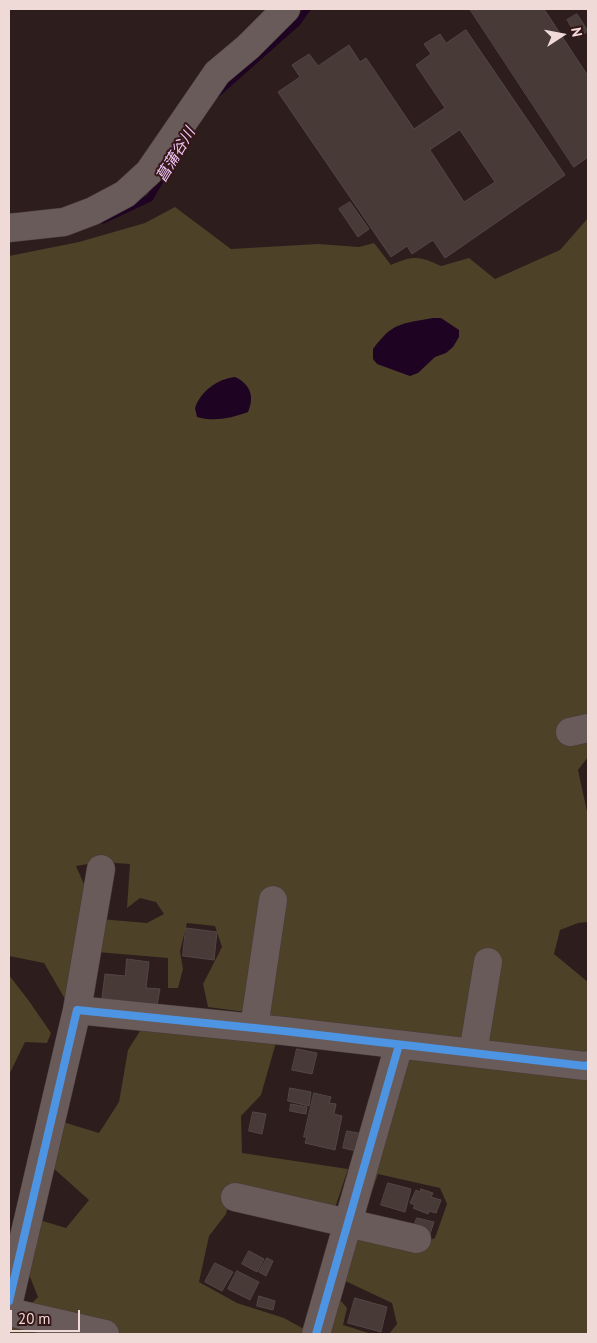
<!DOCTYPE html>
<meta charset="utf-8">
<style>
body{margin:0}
#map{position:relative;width:597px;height:1343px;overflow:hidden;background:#2d1d1d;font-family:"PT Sans",sans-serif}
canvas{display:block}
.frame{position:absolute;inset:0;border:10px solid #efdad8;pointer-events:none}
.north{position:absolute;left:537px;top:10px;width:50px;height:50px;-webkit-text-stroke:4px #341716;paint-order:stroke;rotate:79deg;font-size:14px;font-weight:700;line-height:20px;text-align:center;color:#efdad8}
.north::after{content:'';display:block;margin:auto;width:18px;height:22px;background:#efdad8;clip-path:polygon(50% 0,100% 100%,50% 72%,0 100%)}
.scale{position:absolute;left:10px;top:1310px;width:70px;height:22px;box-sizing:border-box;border:2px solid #efdad8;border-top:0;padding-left:6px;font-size:15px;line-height:18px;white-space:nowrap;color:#efdad8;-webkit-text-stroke:4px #341716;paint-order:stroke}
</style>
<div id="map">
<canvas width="597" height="1343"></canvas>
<div class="frame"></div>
<div class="north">N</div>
<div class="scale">20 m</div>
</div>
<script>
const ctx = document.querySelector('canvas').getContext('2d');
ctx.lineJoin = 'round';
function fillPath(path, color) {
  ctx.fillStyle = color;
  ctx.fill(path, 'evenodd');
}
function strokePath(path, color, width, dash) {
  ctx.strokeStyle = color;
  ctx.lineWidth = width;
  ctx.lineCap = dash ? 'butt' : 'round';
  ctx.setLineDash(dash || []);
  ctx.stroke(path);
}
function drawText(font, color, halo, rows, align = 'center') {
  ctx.font = font + ' "PT Sans","Noto Sans JP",sans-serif';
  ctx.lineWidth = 4;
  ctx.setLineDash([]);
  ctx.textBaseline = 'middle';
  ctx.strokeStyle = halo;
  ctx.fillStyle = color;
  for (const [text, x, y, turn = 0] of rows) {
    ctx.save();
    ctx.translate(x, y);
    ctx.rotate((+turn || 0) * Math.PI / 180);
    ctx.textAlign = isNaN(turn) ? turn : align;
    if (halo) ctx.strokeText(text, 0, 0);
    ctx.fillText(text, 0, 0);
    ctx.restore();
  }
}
const green = new Path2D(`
 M175 207 231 249 318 244 359 247 374 243 391 265C413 255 420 256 441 266L469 258 495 279 560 250 588 218V757L578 770 588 816V922L578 923 560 930 554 954 588 982V1334H389L397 1324 392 1303 341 1279 354 1238 415 1246 435 1238 447 1204 440 1188 378 1174 364 1214 412 1034 208 1007 203 984 222 947 215 926 187 923 180 951 183 969 178 988H168V958L97 952 100 919 147 923 164 914 156 902 140 898 127 908 130 864 100 862 76 866 87 891 82 947 65 999 44 963 9 956V256L79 242 145 223Z
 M9 975 29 1001 51 1033 47 1043 25 1042 9 1075Z
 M145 1023 277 1039 261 1095 241 1116 242 1153 348 1169 334 1211 232 1190 226 1214 209 1236 199 1282 237 1303 284 1318 304 1329 301 1334H9L13 1322 38 1297 26 1267 36 1219 66 1228 89 1200 52 1167 63 1122 99 1133 119 1102 128 1050Z
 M334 1293 347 1308 343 1325 372 1334H322Z`);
const water = new Path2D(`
 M433 318H441L459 330V337L453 347 446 353 435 357 418 373 410 376 377 364 373 359V349C393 322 401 324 433 318Z
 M235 377C250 384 255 396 248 412 232 418 214 422 197 417L195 408C201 391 217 379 235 377Z`);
const stream = new Path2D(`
 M218 93 297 23 307 9
 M103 220 150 198 166 170`);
const building = new Path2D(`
 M470 9H544L588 76V157L574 167Z
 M577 14 588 31 578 38 567 20Z
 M466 30 565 175 445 258 433 240 412 254 407 246 391 257 278 92 300 77 292 65 309 54 318 66 349 45 360 62 366 58 414 129 445 108 416 65 431 54 424 44 440 34 446 43ZM460 130 495 182 464 202 430 150Z
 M350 202 369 229 358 237 339 209Z
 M186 928 217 932 214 960 183 956Z
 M127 959 149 962 146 988 160 989 157 1005 102 998 105 974 125 976Z
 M297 1049 317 1053 312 1074 292 1070Z
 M290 1088 311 1092 309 1106 288 1101Z
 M314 1093 331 1097 329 1103 336 1104 334 1114 342 1116 335 1150 305 1143 307 1137H304Z
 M291 1104 307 1107 306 1114 290 1111Z
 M253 1112 266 1114 262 1134 249 1131Z
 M347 1131 363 1134 360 1152 343 1148Z
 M388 1183 411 1189 405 1212 381 1205Z
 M421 1189 433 1193 431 1197 441 1200 436 1213 429 1211 428 1214 413 1208 415 1205 410 1203 416 1190 420 1192Z
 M417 1218 434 1222 430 1234 413 1229Z
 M249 1251 264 1259 257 1272 242 1264Z
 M267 1258 273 1261 266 1276 259 1272Z
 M215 1263 233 1272 222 1291 205 1282Z
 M237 1271 259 1282 250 1300 228 1289Z
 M259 1296 275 1301 273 1310 257 1306Z
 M355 1298 387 1307 381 1332 348 1323Z`);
const minor = new Path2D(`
 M9 228 64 222 93 211 125 194 149 172 217 73 248 47 286 9
 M570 732 588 728
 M77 1010 101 869
 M254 1028 273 900
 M473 1053 488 962
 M235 1197 417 1239
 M9 1301 77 1010 284 1031 585 1066 588 1065
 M9 1312 105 1334
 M316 1334 399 1045`);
const cycleway = new Path2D(`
 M9 1301 77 1010 284 1031 585 1066 588 1065
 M316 1334 399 1045`);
const waterNames = [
 ["菖蒲谷川",176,155,-59]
];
fillPath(green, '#4d4127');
fillPath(water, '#1e0422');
strokePath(stream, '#1e0422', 7);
fillPath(building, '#473a37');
strokePath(building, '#534744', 1);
strokePath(minor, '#493b3a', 29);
strokePath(minor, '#685b5a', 28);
strokePath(cycleway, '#4d94e3', 8);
drawText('italic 15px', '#f2c8fd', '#341716', waterNames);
</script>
